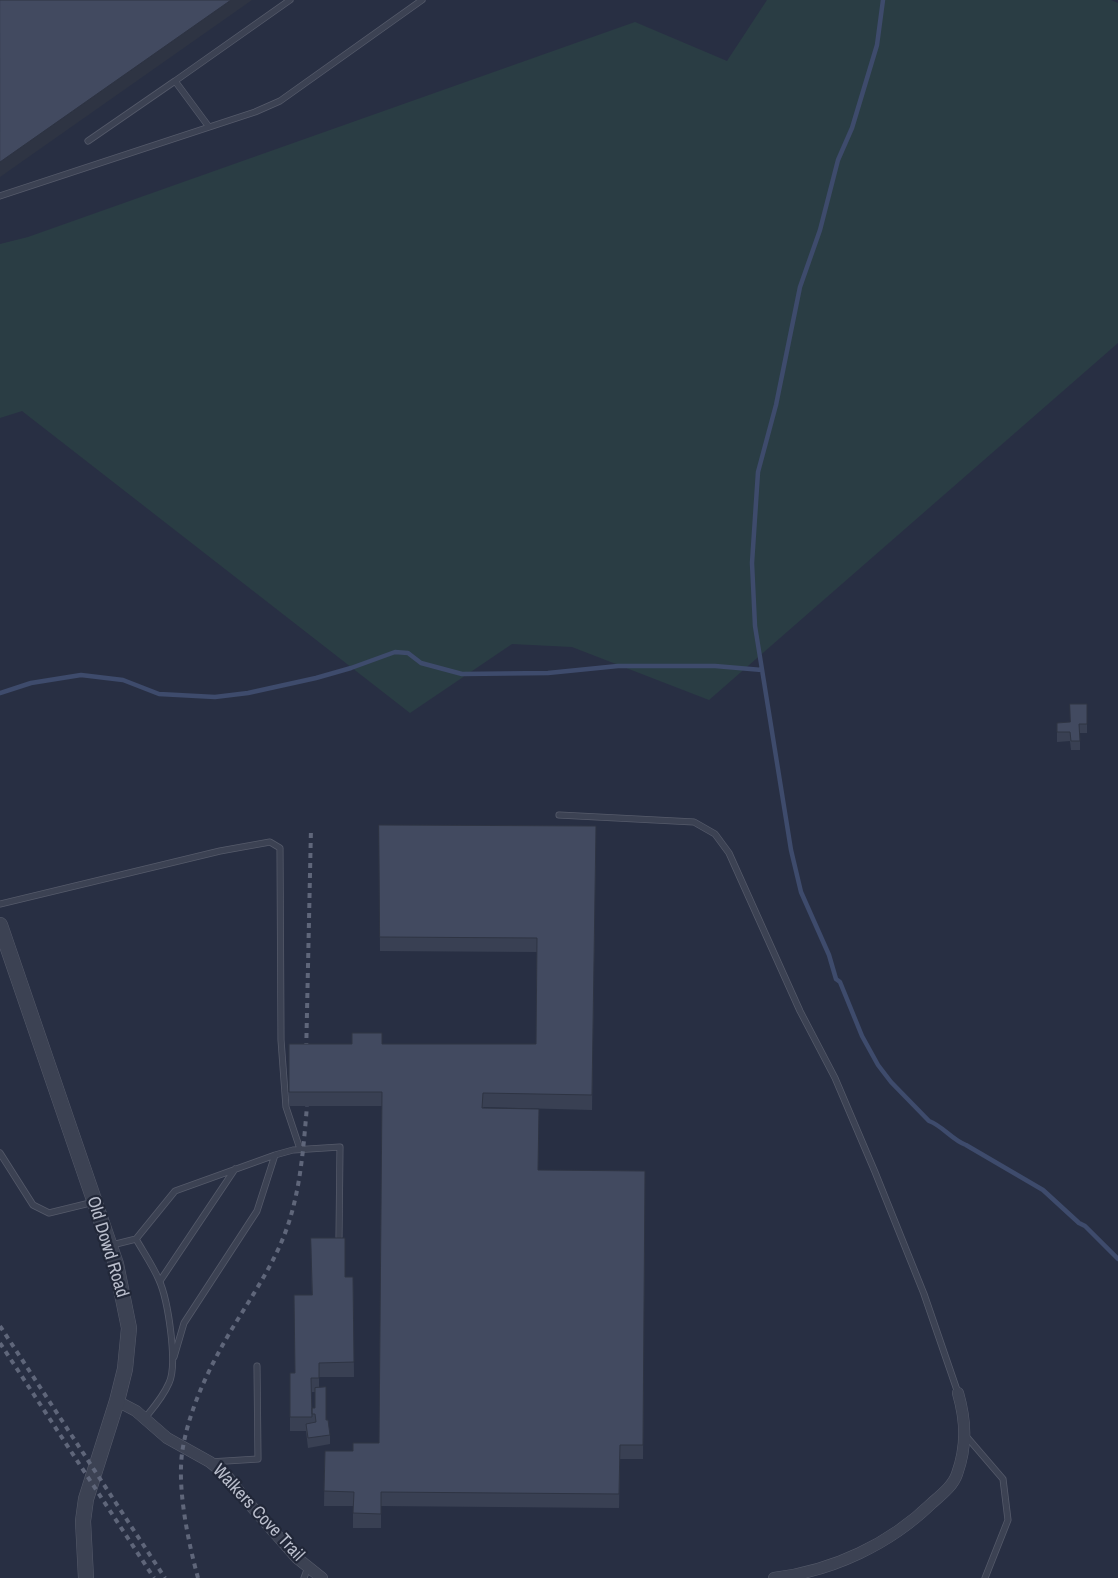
<!DOCTYPE html>
<style>
body{margin:0}
canvas{display:block;background:#282f43}
</style>
<canvas width="1118" height="1578"></canvas>
<script>
const ctx = document.querySelector('canvas').getContext('2d');
ctx.lineJoin = 'round';
function fillPath(path, color) {
  ctx.fillStyle = color;
  ctx.fill(path, 'evenodd');
}
function strokePath(path, color, width, dash) {
  ctx.strokeStyle = color;
  ctx.lineWidth = width;
  ctx.lineCap = dash ? 'butt' : 'round';
  ctx.setLineDash(dash || []);
  ctx.stroke(path);
}
function drawText(font, color, halo, rows, align = 'center') {
  ctx.font = font + ' "Archivo Narrow",sans-serif';
  ctx.lineWidth = 4.5;
  ctx.setLineDash([]);
  ctx.textBaseline = 'middle';
  ctx.strokeStyle = halo;
  ctx.fillStyle = color;
  for (const [text, x, y, turn = 0] of rows) {
    ctx.save();
    ctx.translate(x, y);
    ctx.rotate((+turn || 0) * Math.PI / 180);
    ctx.textAlign = isNaN(turn) ? turn : align;
    if (halo) ctx.strokeText(text, 0, 0);
    ctx.fillText(text, 0, 0);
    ctx.restore();
  }
}
const green = new Path2D(`
 M767 0H1111L1118 3V343L709 700 572 647 512 644 410 713 22 411 0 418V244L28 237 635 22 727 61Z`);
const stream = new Path2D(`
 M883 0 877 45 852 128 838 160 820 230 800 287 776 405 758 472 752 563 755 626 791 850 801 892 829 955 836 979 840 982 862 1036 878 1065 891 1082 929 1121C943 1126 952 1140 966 1145L1043 1190 1079 1223 1085 1226 1118 1259
 M0 693 31 683 81 675 123 680 159 694 215 697 248 693 316 678 351 668 395 652 408 653 421 663 462 674 548 673 618 666H715L762 670`);
const service = new Path2D(`
 M209 127 175 81 290 0
 M88 141 175 81
 M0 196 255 112 280 101 422 0
 M559 815 694 822 715 834 729 853 800 1011 835 1078 875 1172 924 1294 958 1393
 M0 904 220 851 270 842 280 848 281 1040 286 1107 300 1149
 M0 1153 33 1205 49 1213 94 1202
 M275 1155 293 1150 340 1147 339 1237
 M136 1239 175 1191 275 1155 257 1211 184 1323 174 1357
 M112 1245 136 1239C144 1253 153 1266 159 1280 168 1300 178 1364 169 1383 163 1397 154 1407 145 1418
 M160 1281 235 1169
 M966 1436 1003 1479 1008 1520 985 1578
 M210 1462 258 1459 257 1366
 M304 1578 308 1567`);
const minor = new Path2D(`
 M117 1401 136 1411 167 1438 210 1462 227 1476 245 1499 297 1558 322 1578
 M774 1578C833 1571 890 1544 932 1503 941 1495 953 1486 957 1474 967 1446 966 1421 958 1393`);
const tertiary = new Path2D(`
 M0 925 116 1264 129 1328 125 1369 117 1401 86 1499 83 1521 86 1578`);
const rail = new Path2D(`
 M306 1058 311 828
 M0 1326 165 1578
 M0 1343 154 1578
 M198 1578C188 1541 176 1485 183 1447 189 1413 204 1379 221 1348 240 1313 265 1280 281 1243 300 1200 303 1152 307 1106`);
const wall = new Path2D(`
 M1087 704V733H1080V750H1071L1070 741 1057 742V723L1070 722Z
 M379 825 596 826 592 1110 483 1107 538 1170 645 1171 643 1459H620L619 1508 381 1506V1528H353V1506H324L325 1451H353L379 1443 382 1106H289V1044H536L537 952 380 951Z
 M345 1277H353L354 1377H319V1388L330 1435V1444L308 1448 306 1431H290V1373H295L312 1295ZM311 1392H315V1408L312 1410Z`);
const shadedWall = new Path2D(`
 M231 0H252L0 177V162Z`);
const building = new Path2D(`
 M0 0H231L0 162Z
 M1070 704H1087V724H1079L1080 741H1071L1070 732H1057V723L1070 722Z
 M379 825 596 826 592 1095 483 1093 482 1108 539 1109 538 1170 645 1171 643 1445H620L619 1494 381 1492V1514L353 1513 354 1492 324 1491 325 1451H353V1443H379L382 1092H289V1044H352V1033H382V1044H536L537 938 380 937Z
 M311 1238H345V1277H353L354 1362 319 1363V1378H311L312 1417H290V1373H295L294 1295H312Z
 M326 1387V1420H328L330 1435 308 1438 306 1424 316 1422 315 1414H312V1408H315V1388Z`);
const streetNames = [
 ["Old Dowd Road",107,1247,73],
 ["Walkers Cove Trail",258,1513,47]
];
fillPath(green, '#2a3d44');
strokePath(stream, '#3e4b6c', 4.5);
strokePath(service, '#555a6a', 7);
strokePath(minor, '#555a6a', 12);
strokePath(tertiary, '#555a6a', 16);
strokePath(service, '#3c4253', 5.5);
strokePath(minor, '#3c4253', 11);
strokePath(tertiary, '#3c4253', 15);
strokePath(rail, '#5f667a', 4, [5, 5]);
fillPath(wall, '#394053');
fillPath(shadedWall, '#2e3443');
fillPath(building, '#424a60');
strokePath(building, '#2e3443', 1);
drawText('18px', '#babecc', '#212738', streetNames);
</script>
